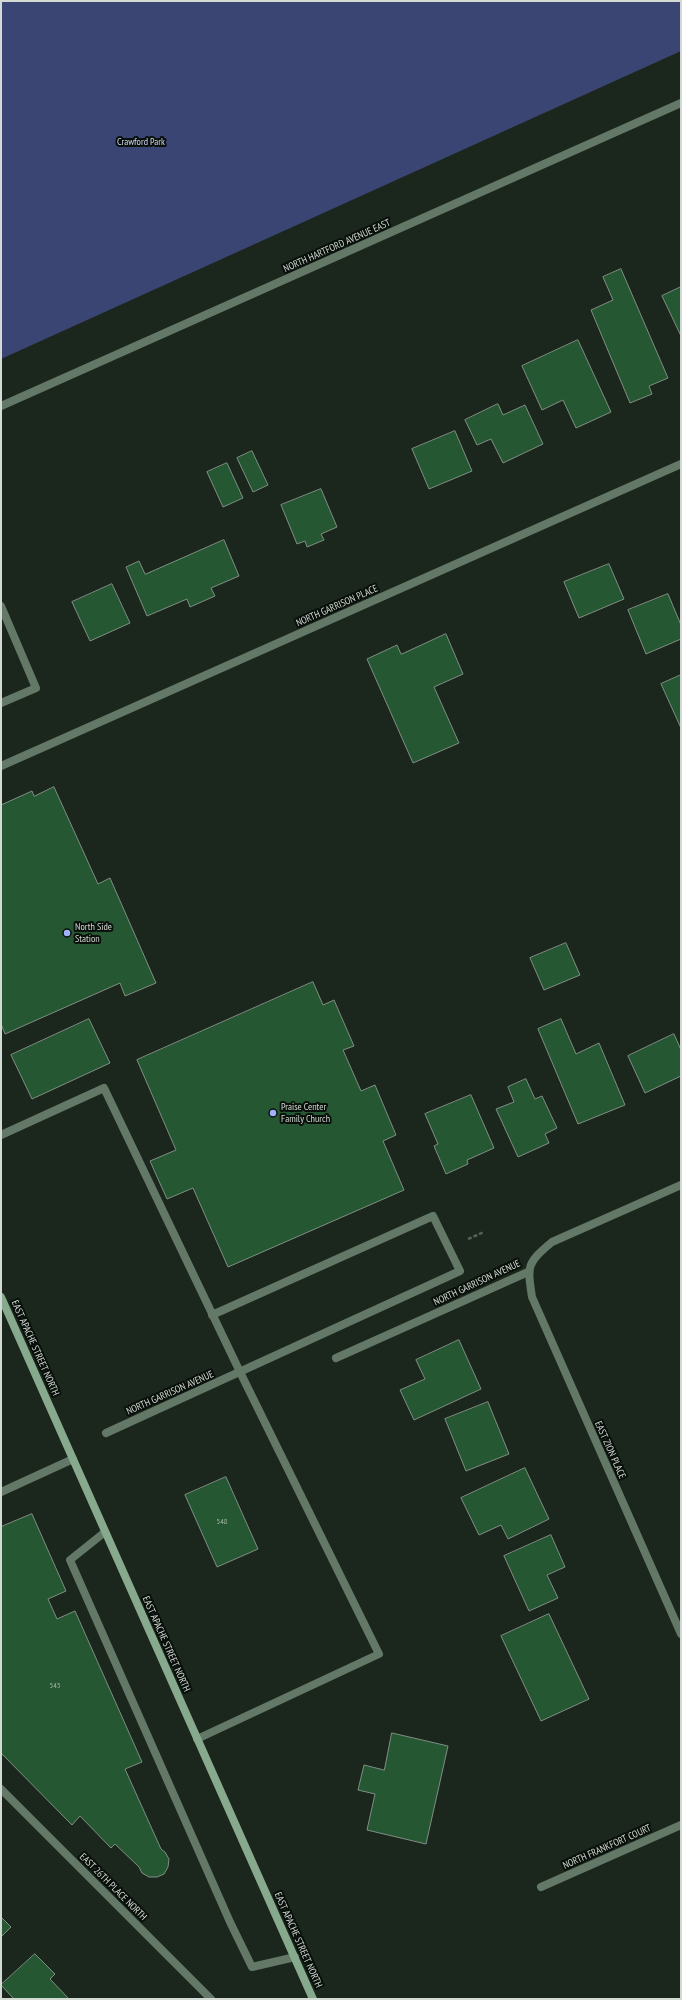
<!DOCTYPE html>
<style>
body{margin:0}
#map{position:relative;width:682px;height:2000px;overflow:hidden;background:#1b271d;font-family:"PT Sans Narrow",sans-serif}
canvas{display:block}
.frame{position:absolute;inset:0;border:2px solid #d2dad3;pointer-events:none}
</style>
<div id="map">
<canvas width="682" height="2000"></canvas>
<div class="frame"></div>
</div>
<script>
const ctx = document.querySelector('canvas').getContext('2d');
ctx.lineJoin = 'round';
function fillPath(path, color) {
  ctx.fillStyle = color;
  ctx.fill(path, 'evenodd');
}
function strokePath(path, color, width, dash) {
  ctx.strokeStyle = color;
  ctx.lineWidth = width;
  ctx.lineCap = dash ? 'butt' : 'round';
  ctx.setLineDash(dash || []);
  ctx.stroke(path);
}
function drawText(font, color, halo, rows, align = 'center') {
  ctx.font = font + ' "PT Sans Narrow",sans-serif';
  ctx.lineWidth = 4;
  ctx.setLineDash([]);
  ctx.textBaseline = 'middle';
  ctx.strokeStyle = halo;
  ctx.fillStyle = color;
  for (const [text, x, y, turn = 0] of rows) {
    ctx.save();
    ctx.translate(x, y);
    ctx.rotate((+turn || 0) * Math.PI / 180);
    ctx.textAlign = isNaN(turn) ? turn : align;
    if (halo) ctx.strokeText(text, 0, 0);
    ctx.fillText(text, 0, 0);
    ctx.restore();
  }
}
const green = new Path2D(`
 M1 1H681V51L1 359Z`);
const building = new Path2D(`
 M621 269 668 378 649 386 652 394 630 403 591 310 613 300 603 277Z
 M681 287V336L662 296Z
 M578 340 611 412 576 428 563 400 542 410 522 366Z
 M498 404 503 415 525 405 543 444 503 463 491 439 477 445 465 420Z
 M455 431 472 471 429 489 412 449Z
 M252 451 268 485 253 492 237 458Z
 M227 463 243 498 223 507 207 472Z
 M321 489 337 527 321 534 324 540 307 547 305 541 297 544 281 505Z
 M224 540 239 576 211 588 215 596 190 607 187 599 147 616 126 567 139 561 145 574Z
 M609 564 624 599 579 618 564 582Z
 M112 584 130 623 90 641 72 602Z
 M668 594 681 625V639L646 654 628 610Z
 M446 634 463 674 434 687 459 743 413 763 367 659 397 645 401 654Z
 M681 675V728L661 684Z
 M54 787 98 884 110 878 156 983 125 996 120 983 5 1034 1 1024V805L32 791 34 796Z
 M566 943 580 975 544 990 530 958Z
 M313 982 323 1005 334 1000 354 1046 343 1050 361 1091 375 1085 396 1135 383 1141 404 1190 228 1267 193 1188 167 1199 150 1161 176 1150 137 1060Z
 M89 1019 110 1063 32 1099 11 1055Z
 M561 1019 576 1054 599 1043 625 1105 578 1124 538 1029Z
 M674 1034 681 1050V1076L645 1093 628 1056Z
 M526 1079 535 1099 542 1096 557 1128 545 1134 549 1143 518 1157 496 1109 514 1102 508 1087Z
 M471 1095 494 1148 467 1160 468 1164 446 1174 434 1146 438 1144 425 1114Z
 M459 1340 481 1389 414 1420 400 1390 425 1379 416 1360Z
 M488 1402 509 1454 466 1471 445 1419Z
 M525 1468 549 1519 508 1539 501 1525 479 1535 461 1498Z
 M226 1477 258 1549 217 1567 185 1495Z
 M32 1514 66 1591 48 1599 57 1619 75 1611 142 1762 125 1769 161 1849 165 1852 169 1859 168 1867 164 1874 157 1877H149L142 1873 139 1867 115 1844 111 1848 80 1816 72 1825 1 1753V1527Z
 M551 1535 565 1567 547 1575 558 1598 529 1611 504 1556Z
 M549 1614 589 1699 541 1721 501 1636Z
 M392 1733 448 1746 426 1844 367 1830 375 1794 358 1790 364 1765 384 1770Z
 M1 1917 11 1927 1 1937Z
 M35 1954 55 1974 50 1979 69 1999H14L1 1985Z`);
const path = new Path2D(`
 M468 1239 484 1232`);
const service = new Path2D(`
 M1 606 36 688 1 703
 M1 1135 104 1088 240 1372 379 1654 197 1739
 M336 1358 528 1272
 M106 1433 460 1271 433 1216 212 1315
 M105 1532 70 1560 230 1922 252 1967 295 1957`);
const minor = new Path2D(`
 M1 766 681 464
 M681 1185 552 1242C527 1263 527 1265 532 1297L681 1634
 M1 1789 211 1999
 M541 1887 681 1825`);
const tertiary = new Path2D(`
 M1 406 681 103
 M1 1492 73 1459`);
const secondary = new Path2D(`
 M1 1297 313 1999`);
const markers = [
 [67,933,4,"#a1b2fd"],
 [273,1113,4,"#a1b2fd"]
];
const numberNames = [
 ["548",222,1522],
 ["543",55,1686]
];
const parkNames = [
 ["Crawford Park",141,142]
];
const streetNames = [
 ["NORTH HARTFORD AVENUE EAST",337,246,-24],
 ["NORTH GARRISON PLACE",337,606,-24],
 ["NORTH GARRISON AVENUE",477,1283,-25],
 ["EAST APACHE STREET NORTH",35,1348,66],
 ["NORTH GARRISON AVENUE",170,1393,-24],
 ["EAST ZION PLACE",610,1450,66],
 ["EAST APACHE STREET NORTH",166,1644,66],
 ["NORTH FRANKFORT COURT",607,1847,-24],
 ["EAST 26TH PLACE NORTH",113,1887,45],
 ["EAST APACHE STREET NORTH",298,1940,66]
];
const poiNames = [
 ["North Side",75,927],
 ["Station",75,939],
 ["Praise Center",281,1107],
 ["Family Church",281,1119]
];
fillPath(green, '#3b4573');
fillPath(building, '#265733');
strokePath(building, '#808f83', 1);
strokePath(path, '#556057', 2.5, [4, 2]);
strokePath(service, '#637867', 8);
strokePath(minor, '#637867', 8);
strokePath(tertiary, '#637867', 8);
strokePath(secondary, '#87a98d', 8);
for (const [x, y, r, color] of markers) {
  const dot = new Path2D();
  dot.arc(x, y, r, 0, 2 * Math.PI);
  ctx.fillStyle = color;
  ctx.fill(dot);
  strokePath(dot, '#090f0a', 1.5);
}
drawText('8px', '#a7b9ab', null, numberNames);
drawText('10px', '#d1daf9', '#090f0a', parkNames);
drawText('10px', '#d2dad3', '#090f0a', streetNames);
drawText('10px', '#d2dad3', '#090f0a', poiNames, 'left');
</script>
